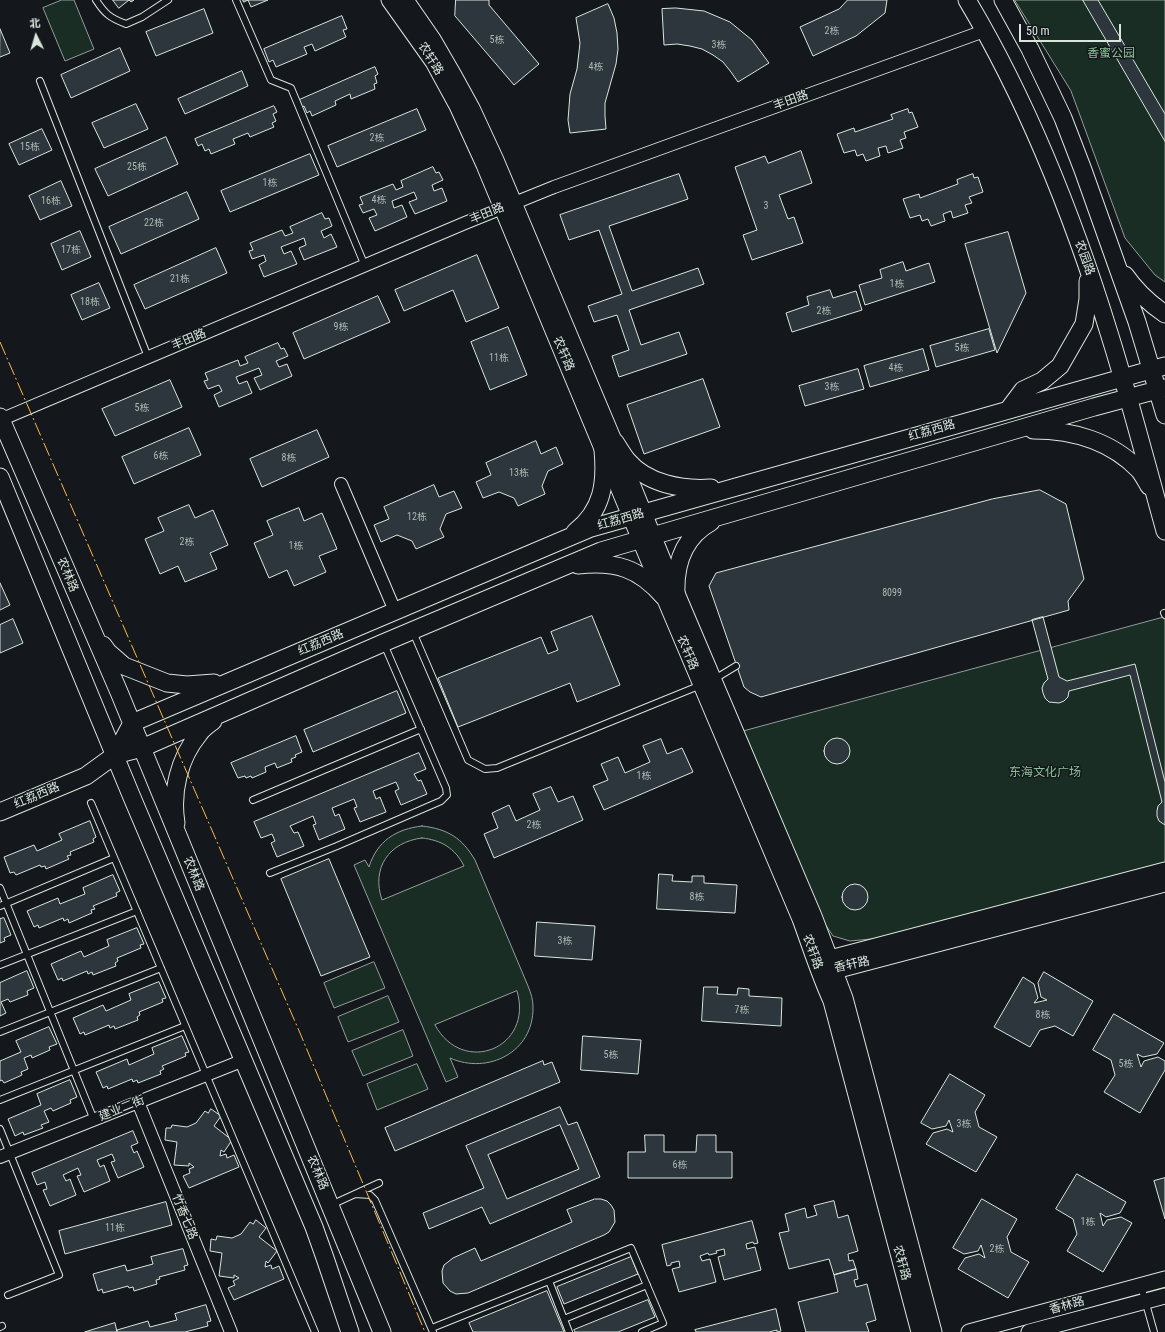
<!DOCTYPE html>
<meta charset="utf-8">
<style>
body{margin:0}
#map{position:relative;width:1165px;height:1332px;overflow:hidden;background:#14181c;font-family:"Roboto Condensed","Noto Sans SC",sans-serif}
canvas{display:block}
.north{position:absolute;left:16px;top:16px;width:40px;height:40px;-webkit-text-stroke:3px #14181c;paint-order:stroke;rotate:355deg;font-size:11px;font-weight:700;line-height:16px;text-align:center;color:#d8e6dc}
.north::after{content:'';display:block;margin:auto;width:14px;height:18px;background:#d8e6dc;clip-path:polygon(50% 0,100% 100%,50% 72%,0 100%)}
.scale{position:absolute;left:1019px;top:24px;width:102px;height:18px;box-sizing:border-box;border:2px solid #d8e6dc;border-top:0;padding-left:5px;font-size:12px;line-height:14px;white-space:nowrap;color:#d8e6dc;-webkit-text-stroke:3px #14181c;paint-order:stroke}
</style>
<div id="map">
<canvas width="1165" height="1332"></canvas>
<div class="north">北</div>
<div class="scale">50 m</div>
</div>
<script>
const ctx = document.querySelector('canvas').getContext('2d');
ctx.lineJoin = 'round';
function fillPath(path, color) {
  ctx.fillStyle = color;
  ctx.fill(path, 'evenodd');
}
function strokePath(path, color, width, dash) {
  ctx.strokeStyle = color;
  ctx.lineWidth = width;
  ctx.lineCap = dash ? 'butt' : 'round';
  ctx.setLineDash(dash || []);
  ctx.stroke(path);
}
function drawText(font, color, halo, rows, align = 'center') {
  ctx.font = font + ' "Roboto Condensed","Noto Sans SC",sans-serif';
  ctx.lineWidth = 3;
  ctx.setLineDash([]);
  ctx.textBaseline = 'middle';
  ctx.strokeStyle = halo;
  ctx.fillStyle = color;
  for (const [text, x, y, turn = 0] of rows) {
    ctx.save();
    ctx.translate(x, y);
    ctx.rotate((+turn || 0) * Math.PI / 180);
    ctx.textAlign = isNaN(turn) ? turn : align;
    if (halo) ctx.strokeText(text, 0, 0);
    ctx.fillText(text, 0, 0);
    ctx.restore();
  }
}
const green = new Path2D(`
 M62 0H74L94 49 65 61 43 8Z
 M1015 0H1165V282L1155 275 1125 238 1071 91Z
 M1165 617V865L882 938 850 941 833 936 821 918 741 732Z
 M422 826C448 829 462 838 475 860L528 986C531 993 533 1000 533 1007 534 1052 488 1075 450 1058L458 1077 446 1082 354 865 365 860 369 867C377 841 396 829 422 826ZM422 838C441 840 455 848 464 866L382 900C371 868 389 842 422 838ZM517 991C534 1048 463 1077 435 1025Z
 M374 962 385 988 334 1008 324 983Z
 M388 996 399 1022 348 1042 338 1017Z
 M403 1030 413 1056 363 1076 352 1051Z
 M417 1064 428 1089 377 1110 367 1084Z`);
const building = new Path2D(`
 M113 0H134L131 2 129 0 119 8Z
 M243 0H268L251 7 248 0 244 2Z
 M456 0H489V5L539 64 514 85 455 16Z
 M848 0H887L885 13 856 36 813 56 800 27 839 9Z
 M1083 0H1098L1165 114V141Z
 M608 4 614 18 617 33 618 49 616 64 605 103V116L606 129 570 133 568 120 570 94 577 69 580 43 576 18Z
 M676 8 704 11 730 22 752 40 769 63 738 82 731 72 723 62 713 55 702 49 690 46 677 44 664 45 662 9Z
 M204 9 213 33 156 56 146 32Z
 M342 16 347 29 343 30 346 37 315 51 312 44 304 47 307 54 276 67 273 60 269 62 264 49Z
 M0 29 10 53 0 57Z
 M120 48 130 71 71 98 61 75Z
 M375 67 378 74 375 76 377 83 374 84 375 89 351 99 350 94 335 101 336 105 312 116 310 111 307 113 304 106 300 108 297 101Z
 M242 71 248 86 185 114 178 99Z
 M136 104 148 129 104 148 92 123Z
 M274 106 277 112 273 114 276 121 272 123 274 127 250 137 248 133 233 139 235 144 211 154 209 149 205 151 202 144 198 146 195 139Z
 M417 109 426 130 337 167 328 146Z
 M908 109 909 113 912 112 918 127 904 132 906 138 900 140 903 148 888 153 886 146 878 148 880 156 866 161 863 154 857 156 855 150 844 153 837 134 854 128 855 132 893 119 891 115Z
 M42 129 52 150 19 165 9 144Z
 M166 137 178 164 108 196 95 169Z
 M801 151 812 183 779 195 788 219 794 217 803 243 752 260 743 235 757 230 735 167 765 156 768 163Z
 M310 154 319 175 230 212 221 191Z
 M433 167 436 173 439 172 443 180 432 185 434 191 442 188 447 201 415 214 409 202 417 199 414 192 392 201 394 208 402 205 407 217 375 231 369 218 377 215 374 209 363 213 359 205 363 204 360 197 393 184 396 190 403 187 401 181Z
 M679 174 688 199 609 226 632 291 698 268 704 284 629 310 641 345 679 332 687 354 619 377 612 356 629 350 617 315 594 322 588 306 622 294 599 230 569 240 560 215Z
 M973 174 974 178 978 177 983 192 969 197 972 203 965 205 968 213 953 218 951 211 943 214 945 221 931 226 928 219 922 221 920 215 910 218 903 199 919 194 920 198 958 184 957 180Z
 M61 181 72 206 40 220 29 196Z
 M187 192 199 219 121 254 109 227Z
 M322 213 325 219 329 218 332 226 321 231 324 238 331 234 337 247 304 260 299 248 306 245 304 238 281 247 284 254 291 251 297 264 264 277 259 265 266 261 264 255 252 259 249 251 253 250 250 243 282 230 285 236 293 233 290 227Z
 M80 231 91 257 62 270 51 244Z
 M1008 232 1026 293 997 353 965 244Z
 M216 248 227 273 145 309 134 285Z
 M477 255 499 308 466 322 453 290 404 311 395 290Z
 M903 262 906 271 929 263 935 282 865 305 859 285 882 278 880 270Z
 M99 283 110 308 82 320 71 295Z
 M830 290 833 298 856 291 862 310 792 332 786 313 809 305 807 297Z
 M378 296 390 322 304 359 293 333Z
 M508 327 527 375 490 390 471 342Z
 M989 329 995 350 936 367 930 346Z
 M278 343 281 349 284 348 288 356 276 361 279 367 287 364 292 376 260 390 254 378 262 375 259 368 236 377 239 384 247 381 252 393 219 407 214 395 222 391 219 385 208 389 204 381 208 380 205 373 238 360 240 366 248 363 245 357Z
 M923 349 929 370 870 387 864 366Z
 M858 369 864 389 805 406 799 386Z
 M703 379 720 427 644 454 627 405Z
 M170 380 182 407 115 436 102 409Z
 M189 428 201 455 134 484 122 457Z
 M317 430 329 457 262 487 250 459Z
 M536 441 541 454 556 447 563 464 548 471 542 486 545 494 518 506 514 498 499 492 483 498 476 482 491 475 486 463Z
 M434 485 439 497 454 491 462 508 446 514 440 529 444 537 416 549 412 541 397 535 381 542 374 525 389 519 384 507Z
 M1040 490 1066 504 1084 579 1068 601 1069 610 761 697 750 692 744 687 709 586 716 573 992 499Z
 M189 505 195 518 213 510 228 545 210 553 217 569 185 582 178 566 160 574 145 539 164 531 158 518Z
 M299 508 304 521 322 513 337 549 319 556 326 572 294 586 287 570 269 578 254 543 273 535 267 521Z
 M0 583 10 605 0 610Z
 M592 616 620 685 577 702 570 683 458 727 438 678 541 637 548 654 558 650 551 632Z
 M1043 617 1059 677 1067 681 1135 664 1165 782V825L1159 821 1157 816V811L1158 806 1162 802 1130 675 1069 691 1068 697 1064 701 1059 703 1049 702 1045 698 1043 693 1042 688 1044 683 1048 679 1032 620Z
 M13 619 23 643 0 653V625Z
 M397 691 406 713 313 752 304 730Z
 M296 736 302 752 295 755 296 757 291 759 292 762 277 768 275 763 265 767 266 772 252 778 251 776 246 778 245 776 238 778 231 763Z
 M824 751a13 13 0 1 1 26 0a13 13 0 1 1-26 0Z
 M661 739 667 754 682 748 693 772 604 810 593 786 608 780 601 764 618 757 625 773 650 762 643 746Z
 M419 753 426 769 414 774 418 781 421 780 427 794 401 805 395 791 399 789 396 782 373 791 376 799 380 797 386 812 360 822 354 808 357 807 354 799 332 808 335 816 339 814 345 829 319 840 313 825 316 824 313 816 290 826 294 833 298 832 304 846 277 857 271 843 275 841 272 834 261 838 254 822Z
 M551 787 558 802 573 796 583 820 494 858 484 834 498 828 492 813 509 805 516 821 540 810 533 794Z
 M90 821 96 837 93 839 94 842 70 852 71 855 67 856 69 859 46 869 45 866 41 867 40 865 16 875 14 872 10 873 4 857 34 845 37 851 62 840 59 834Z
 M329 859 370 957 321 976 281 879Z
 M659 874 673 875 672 881 692 882V876H704V883L737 885 735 913 657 909Z
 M113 875 120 891 116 893 117 896 93 906 95 909 91 910 92 913 69 923 68 919 64 921 63 918 39 928 38 925 34 927 27 911 58 898 60 904 85 894 83 888Z
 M842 897a13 13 0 1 1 26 0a13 13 0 1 1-26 0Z
 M4 918 11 935 4 938 5 941 0 943V919Z
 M537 922 595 926 592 960 535 956Z
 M137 928 144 944 140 945 141 948 117 958 118 961 115 963 116 966 93 975 92 972 88 974 87 971 63 981 62 978 58 980 51 964 81 951 84 957 109 946 107 940Z
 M27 971 34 988 27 991 28 995 10 1002 8 999 1 1002 6 1013 0 1016V983Z
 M1044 972 1093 1001 1073 1036 1055 1026 1040 1030 1030 1047 994 1027 1023 977 1034 984 1038 998 1034 1003 1047 1000 1041 997 1038 983Z
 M159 982 166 998 162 999 163 1002 139 1012 140 1015 137 1017 138 1020 115 1029 114 1026 110 1028 109 1025 85 1035 84 1032 80 1034 73 1018 103 1005 106 1011 131 1000 129 994Z
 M704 987H718L717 994 737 995 738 988 749 989V996L782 998 781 1026 702 1021Z
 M1114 1014 1164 1043 1157 1054 1143 1057 1137 1054 1141 1067 1144 1061 1158 1057 1165 1061V1070L1140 1113 1104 1092 1115 1075 1111 1060 1093 1050Z
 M49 1027 57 1044 49 1047 50 1050 32 1058 31 1055 24 1058 28 1069 21 1072 22 1075 4 1083 2 1080 0 1081V1061L21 1052 16 1041Z
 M182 1036 189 1052 185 1053 186 1056 162 1066 164 1069 160 1071 161 1074 138 1083 137 1080 133 1082 132 1079 108 1089 107 1086 103 1088 96 1072 127 1059 129 1065 154 1054 152 1048Z
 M583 1036 641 1040 638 1074 581 1070Z
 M543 1061 544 1065 552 1062 560 1082 395 1151 385 1128Z
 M950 1074 985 1095 975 1112 979 1127 997 1137 976 1172 926 1144 933 1133 947 1129 953 1132 949 1120 946 1126 932 1129 921 1123Z
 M70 1080 77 1097 70 1100 71 1103 53 1111 51 1108 44 1111 49 1122 41 1125 43 1128 24 1135 23 1132 15 1136 8 1119 41 1105 37 1094Z
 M560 1107 568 1125 577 1122 600 1177 490 1224 482 1207 429 1229 423 1213 484 1188 466 1146ZM560 1125 579 1169 507 1199 488 1155Z
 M211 1109 221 1116 214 1126 232 1140 224 1152 221 1150 220 1156 226 1154 227 1158 234 1155 239 1167 189 1188 183 1176 190 1173 189 1169 194 1167 189 1163V1166L174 1165 177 1142 165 1140 166 1128H171L172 1125 187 1127 196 1123 205 1111 208 1113Z
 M133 1131 138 1143 131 1146 134 1153 137 1151 144 1167 118 1178 111 1162 115 1161 112 1154 97 1160 100 1167 104 1165 110 1181 84 1192 77 1176 81 1175 78 1168 63 1175 66 1181 70 1179 76 1195 50 1206 43 1190 47 1189 45 1182 37 1185 32 1173Z
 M645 1135H664V1152H696L697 1135H716V1152H732V1178H628V1152H645Z
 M1077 1174 1126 1202 1120 1213 1106 1217 1100 1213 1103 1226 1107 1220 1121 1217 1132 1223 1103 1272 1067 1251 1077 1234 1073 1219 1056 1209Z
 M1165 1178V1219L1154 1181Z
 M595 1199H601L607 1201 611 1205 614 1210 615 1222 609 1232 604 1235 468 1293 456 1294 450 1291 443 1283 442 1271 444 1265 453 1258 475 1248 481 1261 572 1222 567 1210Z
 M982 1199 1017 1219 1007 1237 1011 1252 1029 1262 1008 1298 958 1269 965 1258 979 1254 985 1258 981 1245 978 1251 964 1254 953 1248Z
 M834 1201 838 1218 848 1215 858 1251 848 1254 849 1261 853 1260 856 1269 834 1275 829 1259 789 1269 779 1233 789 1231 785 1214 805 1208 807 1218 817 1215 814 1206Z
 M166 1202 172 1225 65 1254 59 1231Z
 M256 1220 266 1228 259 1237 277 1251 268 1263 266 1261 265 1267 271 1265 272 1269 279 1266 284 1279 234 1300 228 1288 235 1285 233 1281 239 1278 234 1275V1278L219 1276 222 1253 210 1251 211 1239 216 1240 217 1236 232 1238 241 1234 250 1222 253 1224Z
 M752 1221 758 1243 754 1244 753 1242 746 1244 747 1249 755 1247 761 1270 724 1280 718 1257 725 1255 724 1249 716 1251 717 1253 709 1255 708 1253 700 1256 702 1261 710 1259 716 1282 679 1292 672 1269 680 1267 679 1261 671 1263V1265L667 1266 662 1245Z
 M183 1249 188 1265 184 1266 185 1270 159 1277 160 1279 156 1280 157 1284 134 1291 133 1287 129 1288 128 1286 103 1293 102 1289 98 1291 93 1274 125 1265 127 1271 153 1264 151 1257Z
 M631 1257 638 1274 564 1304 557 1287Z
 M856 1269 858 1279 854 1280 856 1287 867 1284 876 1320 866 1323 869 1332H806L798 1302 838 1292 834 1275Z
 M547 1291 564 1332H473L469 1323Z
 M648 1300 655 1317 618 1332H575L574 1330Z
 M206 1305 211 1321 207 1322 208 1326 185 1332H117V1330L148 1321 150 1327 177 1320 175 1314Z
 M776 1309 781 1331 777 1332V1330L769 1332H696L695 1330Z
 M115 1323 117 1332H85Z`);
const service = new Path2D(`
 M96 0C105 14 110 18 126 24L142 17 168 0
 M236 0 271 80 291 88 365 266
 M40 81 148 357
 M1164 613 1165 615
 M413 632 468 760 485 769 497 768 701 685
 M713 680 736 666
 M253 800 421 729
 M91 803 315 1332
 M270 873 337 846 441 801 447 795 446 788 384 644
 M0 888 94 1120
 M0 906 114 858
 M0 965 137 911
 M0 1032 161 968
 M0 1100 185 1026
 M0 1129 59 1275 8 1295
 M355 1194 370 1195 375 1200 433 1332
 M331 1205 379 1183
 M549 1281 569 1332
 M1141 1286 1154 1332
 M564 1319 647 1285
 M0 1327 2 1326
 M432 1328 631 1248 663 1323 642 1332`);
const minor = new Path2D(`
 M0 420 465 223 554 187 984 31
 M341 484 395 611
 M138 1102 231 1332
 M0 1157 244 1060`);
const tertiary = new Path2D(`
 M389 0 433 62 457 106 484 165 655 576 800 919C810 946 819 975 831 1001L919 1332
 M406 0 433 39 455 77 472 108 496 160 629 476 668 572 814 916 845 998 934 1332
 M824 965 830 958 1165 870
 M826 970 835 971 1165 884
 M969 1332 1165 1279
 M1029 1332 1165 1296`);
const secondary = new Path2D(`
 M967 0C1028 102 1075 222 1110 336 1130 400 1147 466 1165 531
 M1003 0 1030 49 1063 118 1083 170 1137 322 1165 415
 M1125 275C1136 291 1149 303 1165 314
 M1008 410 1023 390 1042 381 1060 366 1084 324 1088 299V281
 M0 417 119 692 382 1332
 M1033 430C1072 430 1111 441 1139 470 1143 475 1146 481 1149 486
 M615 442C619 448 623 455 627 460 647 484 682 490 711 488
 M0 477 131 795 314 1227 325 1258 350 1332
 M575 532C603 510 606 483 603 450
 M578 565C616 561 639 568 664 597
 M676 593C675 563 684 537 711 522
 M103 645 108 652 124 666 167 683 187 685 214 683
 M115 755 132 723 591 528 1165 366
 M0 812 86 776 115 755 142 748 383 643 601 551 1094 407 1165 388
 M176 823C171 792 179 758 199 734 202 729 208 725 213 721`);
const power = new Path2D(`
 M0 342 300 1033 425 1332`);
const numberNames = [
 ["2栋",832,31],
 ["5栋",497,40],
 ["3栋",719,45],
 ["4栋",596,67],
 ["2栋",377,138],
 ["15栋",30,147],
 ["25栋",137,167],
 ["1栋",270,183],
 ["4栋",379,200],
 ["16栋",51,201],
 ["3",766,206],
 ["22栋",154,223],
 ["17栋",71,250],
 ["21栋",180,279],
 ["1栋",897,284],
 ["18栋",90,302],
 ["2栋",824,311],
 ["9栋",341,327],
 ["5栋",962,348],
 ["11栋",499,358],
 ["4栋",896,368],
 ["3栋",832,387],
 ["5栋",142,408],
 ["6栋",161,456],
 ["8栋",289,458],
 ["13栋",519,473],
 ["12栋",417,517],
 ["2栋",187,542],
 ["1栋",296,546],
 ["8099",892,593],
 ["1栋",644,776],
 ["2栋",534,825],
 ["8栋",697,897],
 ["3栋",565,941],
 ["7栋",742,1010],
 ["8栋",1043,1015],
 ["5栋",611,1055],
 ["5栋",1126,1064],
 ["3栋",964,1124],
 ["6栋",680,1165],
 ["1栋",1088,1222],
 ["11栋",115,1228],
 ["2栋",997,1249]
];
const parkNames = [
 ["香蜜公园",1111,54],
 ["东海文化广场",1045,773]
];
const streetNames = [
 ["农轩路",430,59,58],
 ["丰田路",791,101,-20],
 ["丰田路",487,214,-22],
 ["农园路",1084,258,70],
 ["丰田路",189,340,-23],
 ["农轩路",563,354,67],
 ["红荔西路",932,431,-16],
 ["红荔西路",621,520,-16],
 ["农林路",67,575,67],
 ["红荔西路",321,643,-23],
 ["农轩路",687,653,67],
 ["红荔西路",37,796,-23],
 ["农林路",193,874,68],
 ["农轩路",812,952,70],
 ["香轩路",852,965,-12],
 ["建业二街",122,1109,-22],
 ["农林路",317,1173,67],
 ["竹香七路",184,1217,68],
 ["农轩路",901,1263,75],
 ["香林路",1067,1306,-15]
];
fillPath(green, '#1a2d24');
strokePath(green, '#939e99', 1);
fillPath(building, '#2c363c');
strokePath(building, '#d8e6dc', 1);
strokePath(service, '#d8e6dc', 8);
strokePath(minor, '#d8e6dc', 14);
strokePath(tertiary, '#d8e6dc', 17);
strokePath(secondary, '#d8e6dc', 19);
strokePath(service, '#14181c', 6);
strokePath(minor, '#14181c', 12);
strokePath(tertiary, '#14181c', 15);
strokePath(secondary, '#14181c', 17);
strokePath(power, '#ffb74d', 1, [14, 3, 2, 3]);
drawText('10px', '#adbab4', null, numberNames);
drawText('12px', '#8ac095', '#14181c', parkNames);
drawText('12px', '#d8e6dc', '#14181c', streetNames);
</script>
